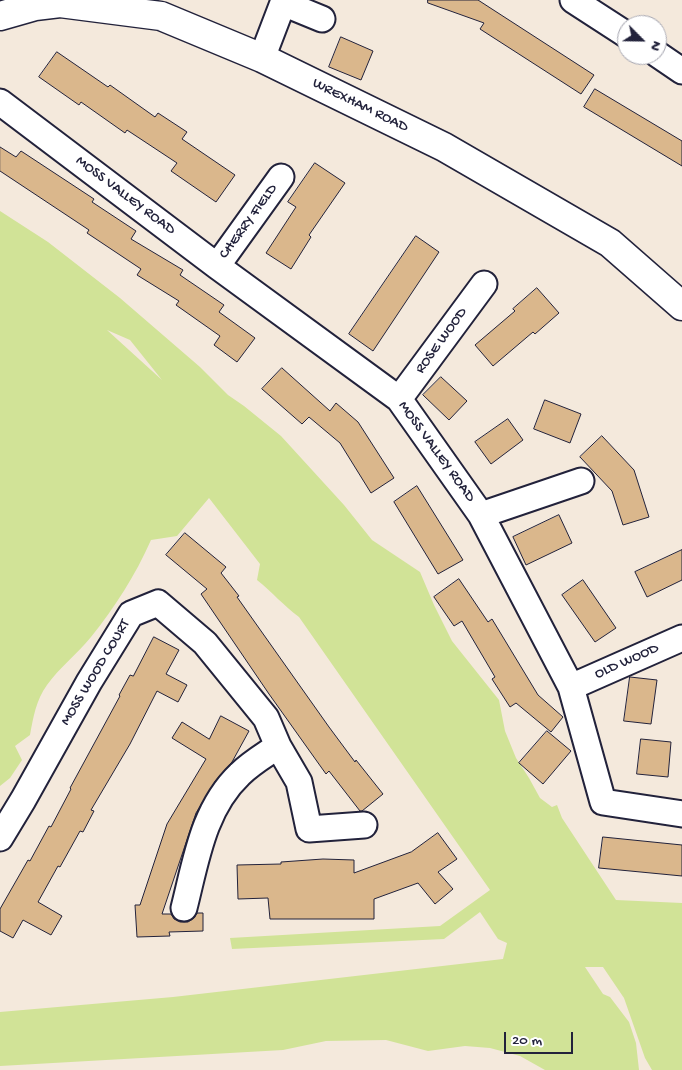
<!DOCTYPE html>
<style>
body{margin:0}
#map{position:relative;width:682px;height:1070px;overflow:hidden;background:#f4e9dc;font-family:"Gochi Hand",sans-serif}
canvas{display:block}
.north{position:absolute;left:617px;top:15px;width:50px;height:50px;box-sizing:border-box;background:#fff;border:1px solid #a7a7b1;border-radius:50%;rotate:113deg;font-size:14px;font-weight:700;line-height:20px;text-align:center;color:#22223b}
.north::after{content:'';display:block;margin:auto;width:18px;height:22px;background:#22223b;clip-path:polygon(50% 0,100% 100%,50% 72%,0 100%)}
.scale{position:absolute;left:504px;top:1032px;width:69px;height:22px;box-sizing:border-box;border:2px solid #22223b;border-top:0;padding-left:6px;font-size:15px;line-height:18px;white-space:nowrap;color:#22223b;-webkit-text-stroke:4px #fff;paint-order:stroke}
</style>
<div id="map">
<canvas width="682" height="1070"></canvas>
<div class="north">N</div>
<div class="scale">20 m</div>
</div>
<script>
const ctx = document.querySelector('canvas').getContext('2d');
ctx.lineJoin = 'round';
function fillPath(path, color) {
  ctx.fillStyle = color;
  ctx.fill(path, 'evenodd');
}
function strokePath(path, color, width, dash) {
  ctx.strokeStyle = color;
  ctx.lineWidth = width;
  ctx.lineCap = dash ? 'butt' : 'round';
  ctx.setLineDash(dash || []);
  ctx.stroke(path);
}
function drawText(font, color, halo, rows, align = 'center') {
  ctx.font = font + ' "Gochi Hand",sans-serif';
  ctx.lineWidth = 4;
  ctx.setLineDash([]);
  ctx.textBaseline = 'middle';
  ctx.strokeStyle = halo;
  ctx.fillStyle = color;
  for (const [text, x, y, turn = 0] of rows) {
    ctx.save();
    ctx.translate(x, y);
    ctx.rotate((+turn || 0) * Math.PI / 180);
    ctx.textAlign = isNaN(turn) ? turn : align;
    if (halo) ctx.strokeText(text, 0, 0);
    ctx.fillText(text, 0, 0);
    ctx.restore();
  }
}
const green = new Path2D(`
 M0 211 48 242 120 298 200 367 228 395 244 406 281 436 344 505 372 540 420 572 434 605 452 641 499 700 505 731 516 758 529 778 540 798 552 807 557 805 562 818 616 900 682 903V1070H652L645 1058 624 998 603 967H585L603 994 610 997 629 1022 636 1043 639 1070H545L520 1056 490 1048 465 1046 428 1051 386 1040 326 1041 283 1050 0 1066V1012L173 997 503 959 507 943 498 939 480 912 444 939 232 949 230 938 440 926 490 890 299 617C284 606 272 592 257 580L260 564 209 498 177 536 151 540C135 576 115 607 91 637 77 654 60 667 47 685 36 700 33 718 30 735L15 746 22 760 10 778 0 786ZM107 330 130 340 162 380Z`);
const building = new Path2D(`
 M428 0H478L594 75 581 94 480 29 484 23 428 3Z
 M341 37 373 51 361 80 329 67Z
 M57 52 108 87 110 85 155 117 158 113 187 132 182 139 235 175 216 202 171 171 177 163 127 130 125 133 81 102 79 105 39 77Z
 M595 89 682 141V166L584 107Z
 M0 147 16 157 21 151 94 199 92 202 136 231 131 239 183 270 180 275 224 305 219 312 255 338 237 362 214 345 220 336 176 305 179 301 137 275 141 269 87 233 89 230 0 171Z
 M315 163 345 183 309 235 311 237 291 269 266 253 296 207 288 202Z
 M416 236 439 252 373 351 349 334Z
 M537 288 559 313 535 334 533 332 493 366 475 345 515 311 513 309Z
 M282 368 330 411 336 403 358 422 394 478 371 493 340 443 309 417 302 424 262 389Z
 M441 377 467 401 449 420 423 395Z
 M545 400 581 414 570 443 534 429Z
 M508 419 523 440 491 464 475 442Z
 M602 436 634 470 649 517 623 525 612 491 580 457Z
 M417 486 463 560 438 574 394 502Z
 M559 515 572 543 526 565 513 537Z
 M185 533 226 567 221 573 239 596 237 597 329 727 355 762 356 760 383 794 362 811H360L329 771 326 774 269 694 201 594 207 589 166 555Z
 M682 550V580L647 597 635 572Z
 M459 579 488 622 492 619 538 695 563 717 551 732 516 703 510 707 492 679 495 677 462 621 454 626 434 597Z
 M583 580 616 628 595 642 562 595Z
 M154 637 179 650 166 674 187 685 178 702 157 691 130 744 91 810 94 811 83 832 80 831 60 867 58 866 38 902 62 916 51 935 23 920 13 938 0 931V909L28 860 30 861 49 826 51 827 71 789 70 788 120 696 119 695 130 675 133 676Z
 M630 677 657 680 651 724 624 721Z
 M221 716 249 731 232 762 216 780 196 813 162 914H171L174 919 180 922H188L194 918 197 913H203V931L169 932 170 936 137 937 135 905H140L167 824 206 759 172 738 182 722 209 739Z
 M547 731 571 751 543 784 519 763Z
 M641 739 671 742 668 777 637 774Z
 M438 833 457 859 438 872 453 889 435 904 418 883 374 899V919H270L268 898 238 899 237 865 281 864V862L323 859 354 860V873L411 852Z
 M603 837 682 845V876L599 868Z`);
const street = new Path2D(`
 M573 0 627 35
 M657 54 682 71
 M262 58 283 3 322 19
 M0 102 217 266 399 399 481 515 571 687 603 802 682 814
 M217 266 281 177
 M399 399 484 284
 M481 515 581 481
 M571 687 682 638
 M0 838 23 800 89 682 131 614 158 603 205 643 266 718 278 746 299 782 309 829 364 825
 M184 908C196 861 203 809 240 774 251 763 265 755 278 746`);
const secondary = new Path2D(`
 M0 16 35 6 60 3 161 16 262 58 444 147 610 243 682 306`);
const streetNames = [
 ["WREXHAM ROAD",360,106,26],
 ["MOSS VALLEY ROAD",125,196,37],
 ["CHERRY FIELD",249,222,-54],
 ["ROSE WOOD",442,341,-54],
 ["MOSS VALLEY ROAD",436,452,54],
 ["OLD WOOD",627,662,-24],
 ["MOSS WOOD COURT",96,673,-59]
];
fillPath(green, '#d1e397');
fillPath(building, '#dab78c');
strokePath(building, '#22223b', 1);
strokePath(street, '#22223b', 29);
strokePath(secondary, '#22223b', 31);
strokePath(street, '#fff', 25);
strokePath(secondary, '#fff', 28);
drawText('15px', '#22223b', '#fff', streetNames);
</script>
